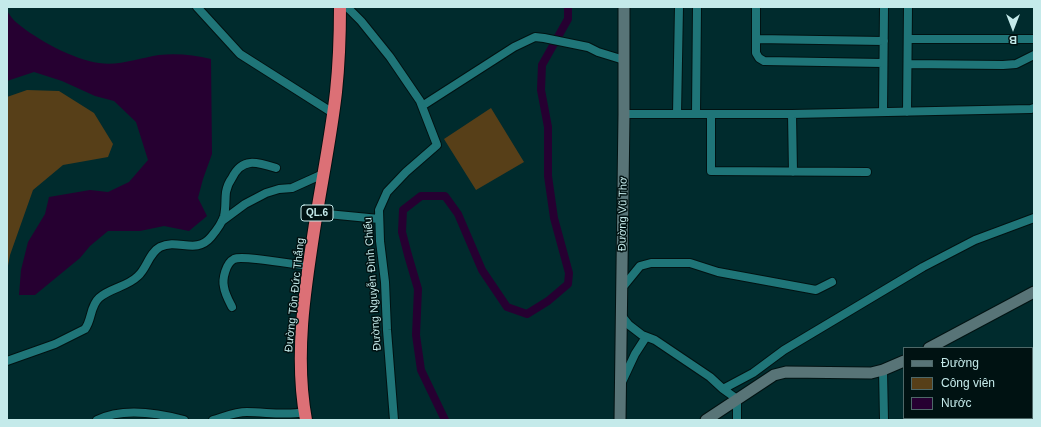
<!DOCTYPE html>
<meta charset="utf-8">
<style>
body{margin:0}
#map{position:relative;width:1041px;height:427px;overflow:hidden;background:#002b2d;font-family:Helvetica,sans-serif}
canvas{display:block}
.frame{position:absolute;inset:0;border:8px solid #c4eaea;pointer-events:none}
.legend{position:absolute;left:903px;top:347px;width:130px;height:72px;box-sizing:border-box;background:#001212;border:1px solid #4e6868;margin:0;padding:5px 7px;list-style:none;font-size:12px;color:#c4eaea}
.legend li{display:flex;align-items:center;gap:8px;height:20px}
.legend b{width:20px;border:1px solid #4e6868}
.north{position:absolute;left:993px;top:8px;width:40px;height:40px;-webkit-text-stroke:3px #001212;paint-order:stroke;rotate:180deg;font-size:11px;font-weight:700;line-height:16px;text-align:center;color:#c4eaea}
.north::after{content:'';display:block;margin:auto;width:14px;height:18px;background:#c4eaea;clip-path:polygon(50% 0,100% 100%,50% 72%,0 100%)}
</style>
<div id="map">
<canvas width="1041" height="427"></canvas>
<div class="frame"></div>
<ul class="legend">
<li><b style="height:5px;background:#587477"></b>Đường</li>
<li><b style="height:11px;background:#573f18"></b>Công viên</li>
<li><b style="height:11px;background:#260031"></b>Nước</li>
</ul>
<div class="north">B</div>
</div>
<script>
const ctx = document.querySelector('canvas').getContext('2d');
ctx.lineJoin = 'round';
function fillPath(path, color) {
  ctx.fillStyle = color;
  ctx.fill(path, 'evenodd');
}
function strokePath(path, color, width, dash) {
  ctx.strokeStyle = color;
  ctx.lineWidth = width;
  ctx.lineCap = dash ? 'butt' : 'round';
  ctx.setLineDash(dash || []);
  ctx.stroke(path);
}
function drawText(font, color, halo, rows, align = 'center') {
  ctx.font = font + ' Helvetica,sans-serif';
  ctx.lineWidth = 3;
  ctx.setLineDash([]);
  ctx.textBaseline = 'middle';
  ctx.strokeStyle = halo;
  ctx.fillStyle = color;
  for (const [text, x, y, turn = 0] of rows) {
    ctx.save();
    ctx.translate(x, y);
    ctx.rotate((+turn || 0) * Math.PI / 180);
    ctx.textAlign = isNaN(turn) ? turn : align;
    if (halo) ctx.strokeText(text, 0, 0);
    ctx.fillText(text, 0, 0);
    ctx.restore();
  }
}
const green = new Path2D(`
 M27 90 59 91 94 113 113 144 108 157 63 165 33 190 10 255 7 271V97Z
 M491 108 524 162 476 190 444 139Z`);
const water = new Path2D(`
 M7 11C10 15 13 20 17 23 36 39 74 60 99 63 119 66 140 58 159 55 177 53 194 55 211 59L212 154 203 179 198 198 207 216 189 231 164 226 140 231H108L90 246 80 258 35 295H19L21 270 28 242 45 214 49 197 90 190 108 192 129 182 148 160 136 122 114 101 95 96 62 81 34 72 7 81Z`);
const canal = new Path2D(`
 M445 420 421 370 416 335 418 289 408 255 402 232 403 210 421 196H445L458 214 482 270 507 307 527 314 548 301 568 284 569 273 554 218 548 176V127L541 90 542 65 568 19V7`);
const street = new Path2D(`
 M197 7 240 54 333 113
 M347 7 361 21 390 57 420 101 437 145 406 172 387 192 379 210 380 241 385 282 387 330 394 420
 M756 7V53L759 58 764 61 883 63
 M756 39 884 41
 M908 39H1034
 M908 64 1003 65 1016 64 1034 55
 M422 106 514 47 535 37 544 38 588 47 598 52 624 60
 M883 112 884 7
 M907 112 908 7
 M624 114H792L1031 109 1034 108
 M677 114 679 7
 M696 114 697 7
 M711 114V171L867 172
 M792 114 793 172
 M317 213 379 219
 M222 221 245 204 266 193 279 189 292 188 323 174
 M622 288 640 266 651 263H690L718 272 816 290 832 282
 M232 307C229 301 225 294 224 287 222 279 226 263 234 259 243 255 296 265 309 266
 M621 315 629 325 642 335 655 340 710 377 723 389 753 373 784 350 923 267 975 240 1034 218
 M7 361 55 344 85 329C92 320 90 306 99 298 110 288 127 287 138 276 147 268 149 253 160 247 178 238 196 255 211 237 216 231 222 223 224 216 226 208 225 200 226 192 227 187 229 182 232 178 242 157 257 162 276 168
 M883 370 884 420
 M621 384 635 354 646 337
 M1032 385 1034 384
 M723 389 737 399V420
 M955 418 956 420
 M1014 418 1015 420
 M97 420C123 407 158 413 184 420
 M213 420C224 417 235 412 247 412 266 412 286 416 304 412
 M962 420 966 418`);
const secondary = new Path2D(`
 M929 348 1034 292
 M620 420 624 114V7
 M706 420 774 375 786 372 871 373 883 370 904 361`);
const highway = new Path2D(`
 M306 420C294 356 305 288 315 224 322 180 331 136 336 92 339 64 340 35 340 7`);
const shields = [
 [317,213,32]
];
const shieldNames = [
 ["QL.6",317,213]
];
const streetNames = [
 ["Đường Vũ Thơ",623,214,-89],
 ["Đường Nguyễn Đình Chiểu",373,284,-94],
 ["Đường Tôn Đức Thắng",295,295,-84]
];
fillPath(green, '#573f18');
fillPath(water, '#260031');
strokePath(canal, '#260031', 8);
strokePath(street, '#001212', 10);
strokePath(secondary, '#001212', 13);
strokePath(highway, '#001212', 14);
strokePath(street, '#1f7578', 8);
strokePath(secondary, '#587477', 11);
strokePath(highway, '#dc7076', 12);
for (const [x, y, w] of shields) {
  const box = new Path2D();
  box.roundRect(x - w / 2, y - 8, w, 16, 3);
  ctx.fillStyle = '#001212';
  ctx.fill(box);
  strokePath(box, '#c4eaea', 1);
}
drawText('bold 10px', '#c4eaea', null, shieldNames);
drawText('11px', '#c4eaea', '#001212', streetNames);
</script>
